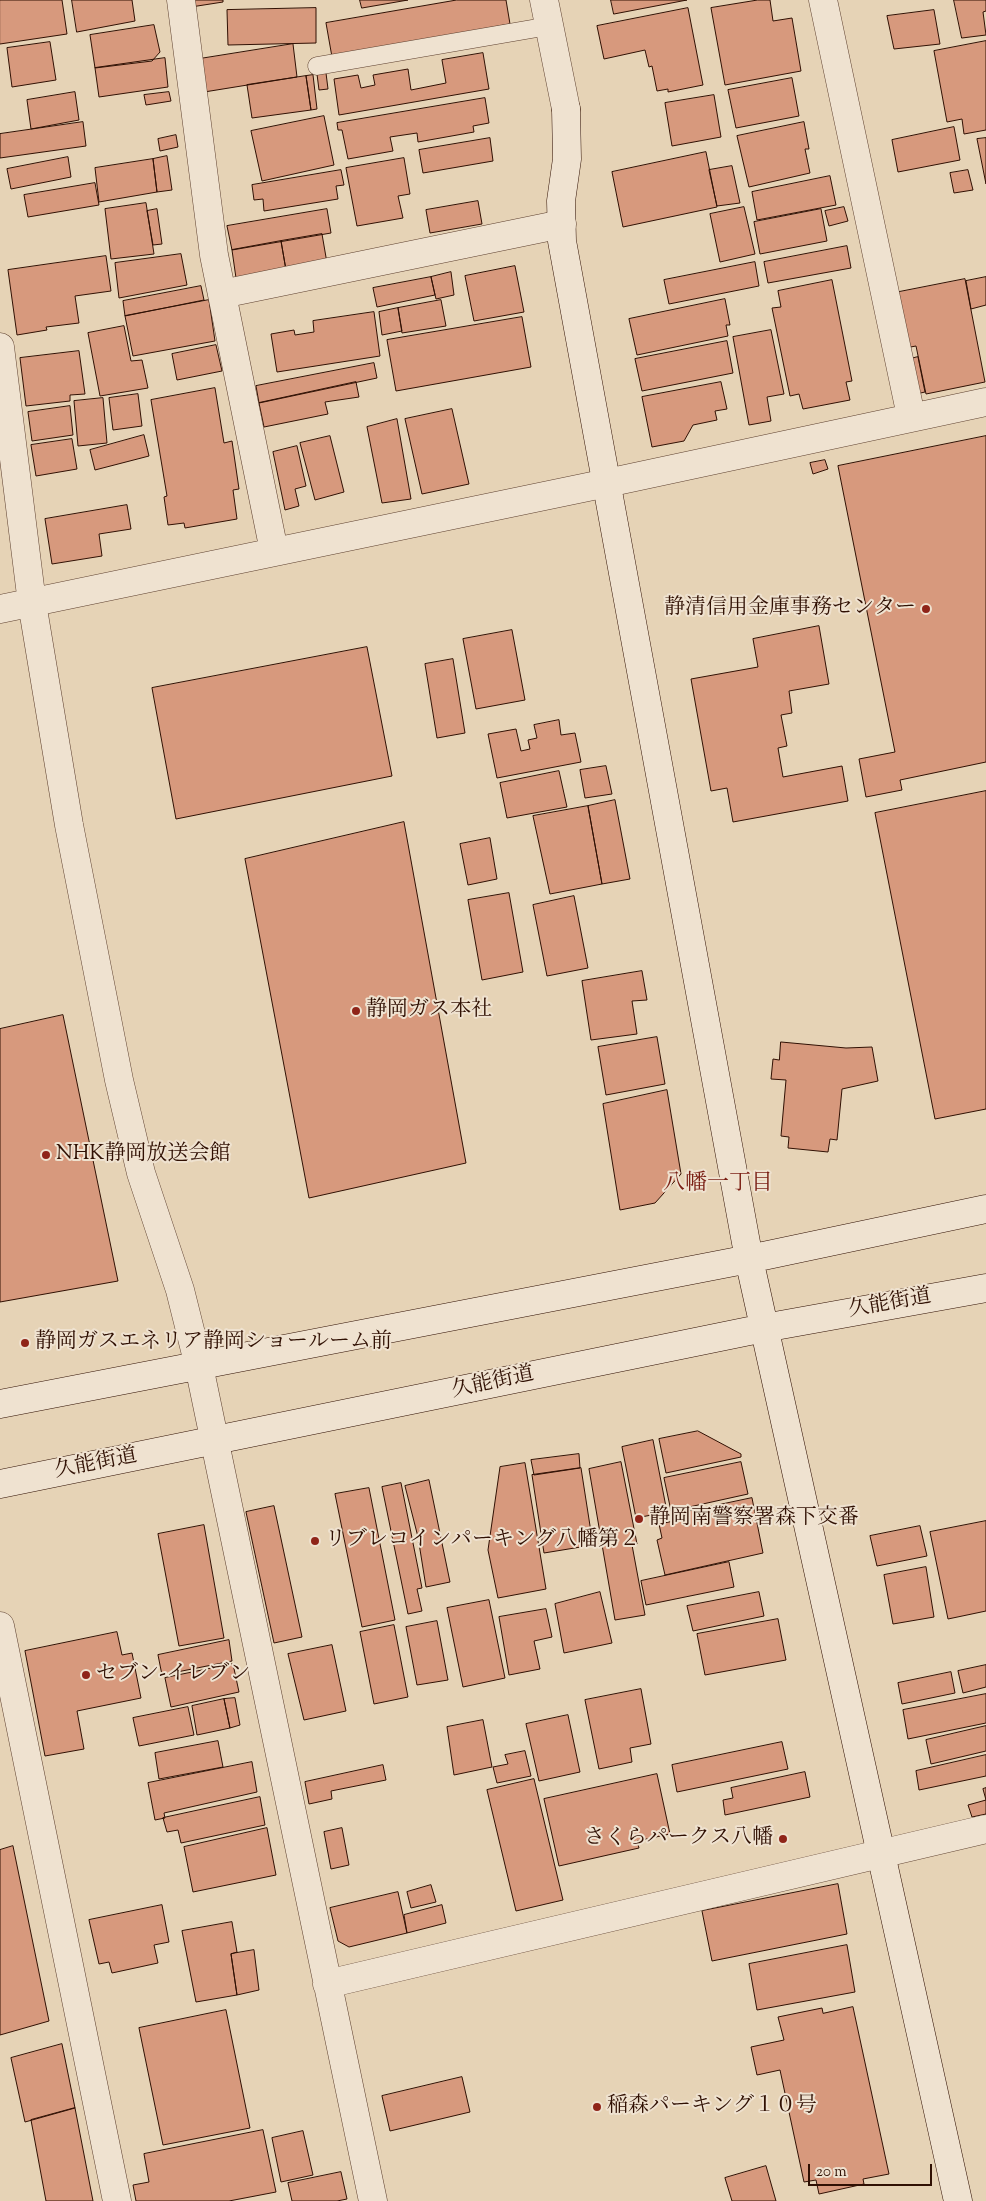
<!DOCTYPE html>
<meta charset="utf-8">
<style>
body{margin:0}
#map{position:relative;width:986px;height:2201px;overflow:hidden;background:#e6d3b6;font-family:"Sorts Mill Goudy",serif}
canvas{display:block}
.scale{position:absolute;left:808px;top:2164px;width:124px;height:22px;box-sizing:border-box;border:2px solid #301003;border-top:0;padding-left:6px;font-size:15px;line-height:18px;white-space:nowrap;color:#301003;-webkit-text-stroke:4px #efe2d0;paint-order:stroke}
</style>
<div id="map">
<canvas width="986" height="2201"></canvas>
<div class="scale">20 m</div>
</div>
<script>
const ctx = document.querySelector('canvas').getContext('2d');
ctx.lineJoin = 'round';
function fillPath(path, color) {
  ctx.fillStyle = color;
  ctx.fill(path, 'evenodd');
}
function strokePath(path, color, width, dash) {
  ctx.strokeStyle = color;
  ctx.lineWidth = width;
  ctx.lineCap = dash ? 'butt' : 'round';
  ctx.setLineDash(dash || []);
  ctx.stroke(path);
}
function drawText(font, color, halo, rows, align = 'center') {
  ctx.font = font + ' "Sorts Mill Goudy","Noto Serif JP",serif';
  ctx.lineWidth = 4;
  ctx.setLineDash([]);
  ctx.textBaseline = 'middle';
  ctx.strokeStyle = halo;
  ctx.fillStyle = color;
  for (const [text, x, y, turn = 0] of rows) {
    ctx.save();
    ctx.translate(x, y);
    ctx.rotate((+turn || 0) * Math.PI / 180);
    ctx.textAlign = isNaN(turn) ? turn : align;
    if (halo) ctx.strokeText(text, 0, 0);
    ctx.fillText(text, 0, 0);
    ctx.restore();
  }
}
const building = new Path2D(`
 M0 0H62L67 34 0 44Z
 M72 0H132L135 21 77 32Z
 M190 0H223V2L191 7Z
 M360 0H408L362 8Z
 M457 0H506L510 24 332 57 326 23Z
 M611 0H687L614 14Z
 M758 0H770L773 21 792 18 801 71 725 85 711 8Z
 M954 0H986V11L983 12 986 35 962 38Z
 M316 8V43L228 45 227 10Z
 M688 8 703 85 668 92V89L657 91 652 66 649 67 645 50 604 59 597 26Z
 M934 10 940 44 894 49 887 16Z
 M154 25 160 52 152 61 95 68 90 35Z
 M986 41V130L964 134 962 119 947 122 934 51Z
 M50 42 56 80 12 87 7 48Z
 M293 44 297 77 198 93 193 60Z
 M483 53 489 89 339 115 334 79 358 75 361 88 375 85 373 75 408 69 411 90 446 83 442 60Z
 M165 58 168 87 99 97 95 68Z
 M326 73 328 89 319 90 317 74Z
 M313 75 317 109 311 110 306 76Z
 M306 76 311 110 252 118 247 85Z
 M792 78 799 116 736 128 728 90Z
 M75 92 79 120 31 129 27 100Z
 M169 92 171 101 146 105 144 95Z
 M714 95 721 137 672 146 665 103Z
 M485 98 489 123 473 126 474 132 418 142 417 133 390 137 393 151 348 159 342 130H338L337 123Z
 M324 116 334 165 262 181 251 131Z
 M83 122 86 146 0 158V134Z
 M804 122 809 149H805L810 173 749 187 737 136Z
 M954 127 960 160 898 172 892 140Z
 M176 135 178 147 160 151 158 139Z
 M490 138 493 161 423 173 419 150Z
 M986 138V184L977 139Z
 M706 152 717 207 623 227 612 172Z
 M167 156 172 190 157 192 153 159Z
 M68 157 71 177 11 189 7 169Z
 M404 158 410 194 398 196 403 218 357 226 346 168Z
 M153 159 157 192 99 202 95 168Z
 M732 166 740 203 717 206 709 170Z
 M341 170 344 185 336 186 338 199 264 211 263 199 254 200 252 185Z
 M968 170 973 190 954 193 950 173Z
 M830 176 836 205 757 220 752 192Z
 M95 183 99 205 28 217 24 195Z
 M478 201 482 224 430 233 426 210Z
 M146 203 154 254 111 259 105 209Z
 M744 207 755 254 720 262 710 214Z
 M844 207 848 221 829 226 825 211Z
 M157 209 162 244 153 245 147 211Z
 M327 209 331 233 232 250 227 226Z
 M821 209 827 241 760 254 754 222Z
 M322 234 327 263 286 270 281 241Z
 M281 241 286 270 236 278 232 250Z
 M847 246 851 268 768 283 764 262Z
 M181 254 187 285 119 298 115 263Z
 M106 256 111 291 75 296 79 323 46 327 47 330 17 335 8 270Z
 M755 262 759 286 669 304 664 280Z
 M515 266 524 312 474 321 465 276Z
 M451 272 454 295 436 299 431 277Z
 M431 277 435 295 377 307 373 288Z
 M986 277V305L971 309 966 281Z
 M965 279 985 382 926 394 916 346 905 348 894 293Z
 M832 280 852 381 846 382 850 400 803 409 799 394 790 396 772 308 781 307 778 291Z
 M201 286 204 300 125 316 123 301Z
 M725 299 730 325H726L728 336 637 355 629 319Z
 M209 300 215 341 133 356 125 316Z
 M441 300 446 326 402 333 398 308Z
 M398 308 402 331 382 335 379 312Z
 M374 312 380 356 277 372 271 334 294 330 295 335 314 332 313 321Z
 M522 317 531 367 396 391 387 340Z
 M124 326 131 361 142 360 148 388 100 396 88 333Z
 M771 330 784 394 767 397 771 421 749 425 733 337Z
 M727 341 733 373 642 391 635 359Z
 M216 345 222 371 177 380 172 354Z
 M79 351 85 394 70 395V401L26 406 20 358Z
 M918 357 925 392 912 395 906 360Z
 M374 363 377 378 259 403 256 386Z
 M356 382 359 397 325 402 328 414 264 427 259 403Z
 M721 382 727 409 715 411 717 420 693 425 684 441 652 447 642 397Z
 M215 388 224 443 232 441 239 489 233 490 237 519 185 528 184 523 168 525 164 497 167 496 151 400Z
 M138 394 142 426 113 430 109 398Z
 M103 398 107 443 78 446 74 401Z
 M70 406 73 435 32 441 28 412Z
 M452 409 469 484 422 494 405 419Z
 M397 419 411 499 382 503 367 427Z
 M144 435 149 456 95 470 90 450Z
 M330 436 344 492 315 500 300 443Z
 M986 436V762L900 780 902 790 866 797 859 759 895 752 838 466Z
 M72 439 77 469 36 476 31 445Z
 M297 446 306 486 295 489 299 506 285 510 273 452Z
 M825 460 828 469 813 474 810 463Z
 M127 505 131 529 99 534 102 556 52 564 45 519Z
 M819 626 829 684 789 691 792 713 781 715 787 746 778 748 783 777 842 766 848 801 733 822 727 788 711 791 691 679 758 667 753 639Z
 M512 630 525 700 476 709 463 639Z
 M367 647 392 776 176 819 152 688Z
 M453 659 465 733 437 738 425 664Z
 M559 720 561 735 575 733 581 762 497 778 488 734 516 729 521 751 530 749 528 740 537 738 534 725Z
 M606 766 612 794 585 798 580 770Z
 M559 771 567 807 507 818 500 783Z
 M986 791V1109L935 1119 875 813Z
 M615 800 630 879 602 884 588 806Z
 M588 806 602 884 550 894 533 816Z
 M404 822 466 1163 309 1198 245 859Z
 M490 838 497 879 468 885 460 844Z
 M509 893 523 972 482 980 468 900Z
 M574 896 588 968 547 976 533 905Z
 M642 971 647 1000 632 1001 637 1034 591 1040 582 981Z
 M63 1015 118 1281 0 1302V1029Z
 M657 1037 665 1084 606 1095 598 1047Z
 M781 1042 846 1048 872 1047 878 1081 842 1089 837 1140 830 1139 828 1152 788 1148 789 1137 781 1136 786 1080 771 1079 773 1059 779 1060Z
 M667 1090 681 1174 655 1203 620 1210 603 1104Z
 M698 1431 741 1454V1457L666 1473 659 1439Z
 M653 1440 667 1512 636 1518 622 1447Z
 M579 1454 580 1468 534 1475 531 1460Z
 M621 1462 637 1544 632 1545 645 1615 615 1620 589 1469Z
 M741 1462 748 1494 671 1511 664 1478Z
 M525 1463 546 1589 498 1598 488 1550 500 1467Z
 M581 1468 593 1545 544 1553 532 1475Z
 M429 1480 450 1582 426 1587 418 1537 405 1486Z
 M401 1483 422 1588 417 1589 422 1611 408 1614 382 1487Z
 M369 1488 395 1620 362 1627 335 1494Z
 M752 1498 763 1553 665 1575 657 1540 662 1538 659 1524 674 1521 672 1515Z
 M274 1506 302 1637 274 1643 246 1512Z
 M986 1521V1611L948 1619 930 1532Z
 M204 1525 224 1638 179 1646 158 1534Z
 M920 1526 927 1556 877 1566 870 1536Z
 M729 1562 734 1587 646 1605 641 1581Z
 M926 1567 934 1617 893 1624 884 1575Z
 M600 1592 612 1643 564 1653 555 1604Z
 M759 1592 764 1616 693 1631 687 1606Z
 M489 1600 505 1678 463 1687 447 1608Z
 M546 1609 552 1637 534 1641 540 1669 509 1675 499 1617Z
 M778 1619 786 1660 705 1675 697 1634Z
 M437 1621 448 1680 417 1685 406 1627Z
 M394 1625 408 1697 374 1704 360 1632Z
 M117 1632 122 1655 132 1653 141 1698 77 1711 84 1749 45 1756 25 1651Z
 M229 1640 232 1661 162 1675 158 1655Z
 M332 1645 346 1711 304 1720 288 1654Z
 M233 1664 239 1692 171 1707 165 1678Z
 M986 1665V1687L963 1693 958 1671Z
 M951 1672 955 1693 902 1704 898 1683Z
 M641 1689 651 1744 630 1748 632 1762 599 1769 585 1700Z
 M986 1694V1723L908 1739 903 1710Z
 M235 1698 240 1725 230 1728 224 1699Z
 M224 1699 230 1728 197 1735 192 1706Z
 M188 1707 194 1735 139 1746 133 1718Z
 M568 1715 580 1772 539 1781 526 1724Z
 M483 1720 492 1767 454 1775 447 1727Z
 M986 1726V1751L931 1764 926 1740Z
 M218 1741 223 1767 159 1779 155 1753Z
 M782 1742 788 1769 677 1792 672 1765Z
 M525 1751 531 1776 497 1783 493 1767 508 1764 505 1755Z
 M986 1755V1776L919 1790 916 1771Z
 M252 1762 257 1792 164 1813 165 1818 155 1820 148 1783Z
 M383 1765 386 1780 331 1791 332 1799 309 1804 305 1782Z
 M805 1772 810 1797 725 1815 723 1800 733 1798 731 1788Z
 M657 1774 670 1834 637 1841 639 1848 559 1866 544 1799Z
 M534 1779 563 1900 516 1911 487 1790Z
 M986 1788V1814L972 1817 968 1805 986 1800 983 1789Z
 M260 1797 265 1825 181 1843 178 1830 167 1832 163 1818Z
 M267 1828 276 1875 193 1892 184 1847Z
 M342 1828 349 1865 331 1869 324 1832Z
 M13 1846 49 2021 0 2035V1850Z
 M838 1884 847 1934 712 1961 702 1911Z
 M431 1885 436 1902 411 1908 407 1892Z
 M398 1892 407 1933 349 1947 338 1941 330 1908Z
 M162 1905 169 1942 154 1945 158 1963 112 1973 109 1962 99 1964 89 1920Z
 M442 1905 446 1923 407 1933 404 1915Z
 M232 1922 237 1952 231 1954 237 1995 196 2002 182 1931Z
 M847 1945 855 1992 757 2010 749 1964Z
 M254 1950 259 1990 237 1995 231 1954Z
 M853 2007 889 2174 863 2179 864 2184 819 2194 816 2180 804 2182 780 2070 757 2075 751 2047 784 2040 778 2017 822 2008 823 2013Z
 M226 2010 250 2128 163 2145 139 2028Z
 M62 2044 75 2108 25 2122 11 2058Z
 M462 2077 470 2112 390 2131 382 2096Z
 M75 2108 93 2201H46L31 2120Z
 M263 2130 276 2192 229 2201H136L133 2185 149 2182 144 2154Z
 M303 2131 313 2175 281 2182 272 2138Z
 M766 2166 776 2201H732L725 2178Z
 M341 2172 347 2199 337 2201H292L288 2183Z`);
const lane = new Path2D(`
 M317 66 549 26`);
const street = new Path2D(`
 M181 0 214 255 274 551
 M544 0 566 109
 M823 0 911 416
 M222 294 562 224
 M0 347 32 603 69 825 119 1080 141 1173 180 1290 199 1366 373 2201
 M0 609 607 483 986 402
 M0 1626 117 2201
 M327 1984 986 1829`);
const secondary = new Path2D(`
 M566 109 567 159 561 201 562 241 749 1259 958 2201
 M0 1404 749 1259 986 1209
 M0 1484 764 1328 986 1288`);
const markers = [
 [926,609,5,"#8f2418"],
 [356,1011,5,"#8f2418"],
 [46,1155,5,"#8f2418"],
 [25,1343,5,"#8f2418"],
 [639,1519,5,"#8f2418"],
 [315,1541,5,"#8f2418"],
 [86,1675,5,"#8f2418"],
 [783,1839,5,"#8f2418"],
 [597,2107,5,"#8f2418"]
];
const poiNames = [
 ["静清信用金庫事務センター",916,609,"right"],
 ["静岡ガス本社",366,1011],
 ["NHK静岡放送会館",56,1155],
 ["静岡ガスエネリア静岡ショールーム前",35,1343],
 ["静岡南警察署森下交番",649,1519],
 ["リブレコインパーキング八幡第２",325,1541],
 ["セブン-イレブン",96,1675],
 ["さくらパークス八幡",773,1839,"right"],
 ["稲森パーキング１０号",607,2107]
];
const streetNames = [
 ["久能街道",890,1305,-10],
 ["久能街道",493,1384,-12],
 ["久能街道",96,1465,-11]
];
const neighbourhoodNames = [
 ["八幡一丁目",718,1185]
];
fillPath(building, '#d7997d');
strokePath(building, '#301003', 1);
strokePath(lane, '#5e4130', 19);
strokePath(street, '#5e4130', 29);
strokePath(secondary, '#301003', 29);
strokePath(lane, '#efe2d0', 18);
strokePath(street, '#efe2d0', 28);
strokePath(secondary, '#efe2d0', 28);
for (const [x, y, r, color] of markers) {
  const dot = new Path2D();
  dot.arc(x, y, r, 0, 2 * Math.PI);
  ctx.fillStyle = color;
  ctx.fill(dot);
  strokePath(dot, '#efe2d0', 2);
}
drawText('21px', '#301003', '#efe2d0', poiNames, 'left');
drawText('21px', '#301003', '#efe2d0', streetNames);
drawText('22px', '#7a1f14', '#efe2d0', neighbourhoodNames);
</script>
